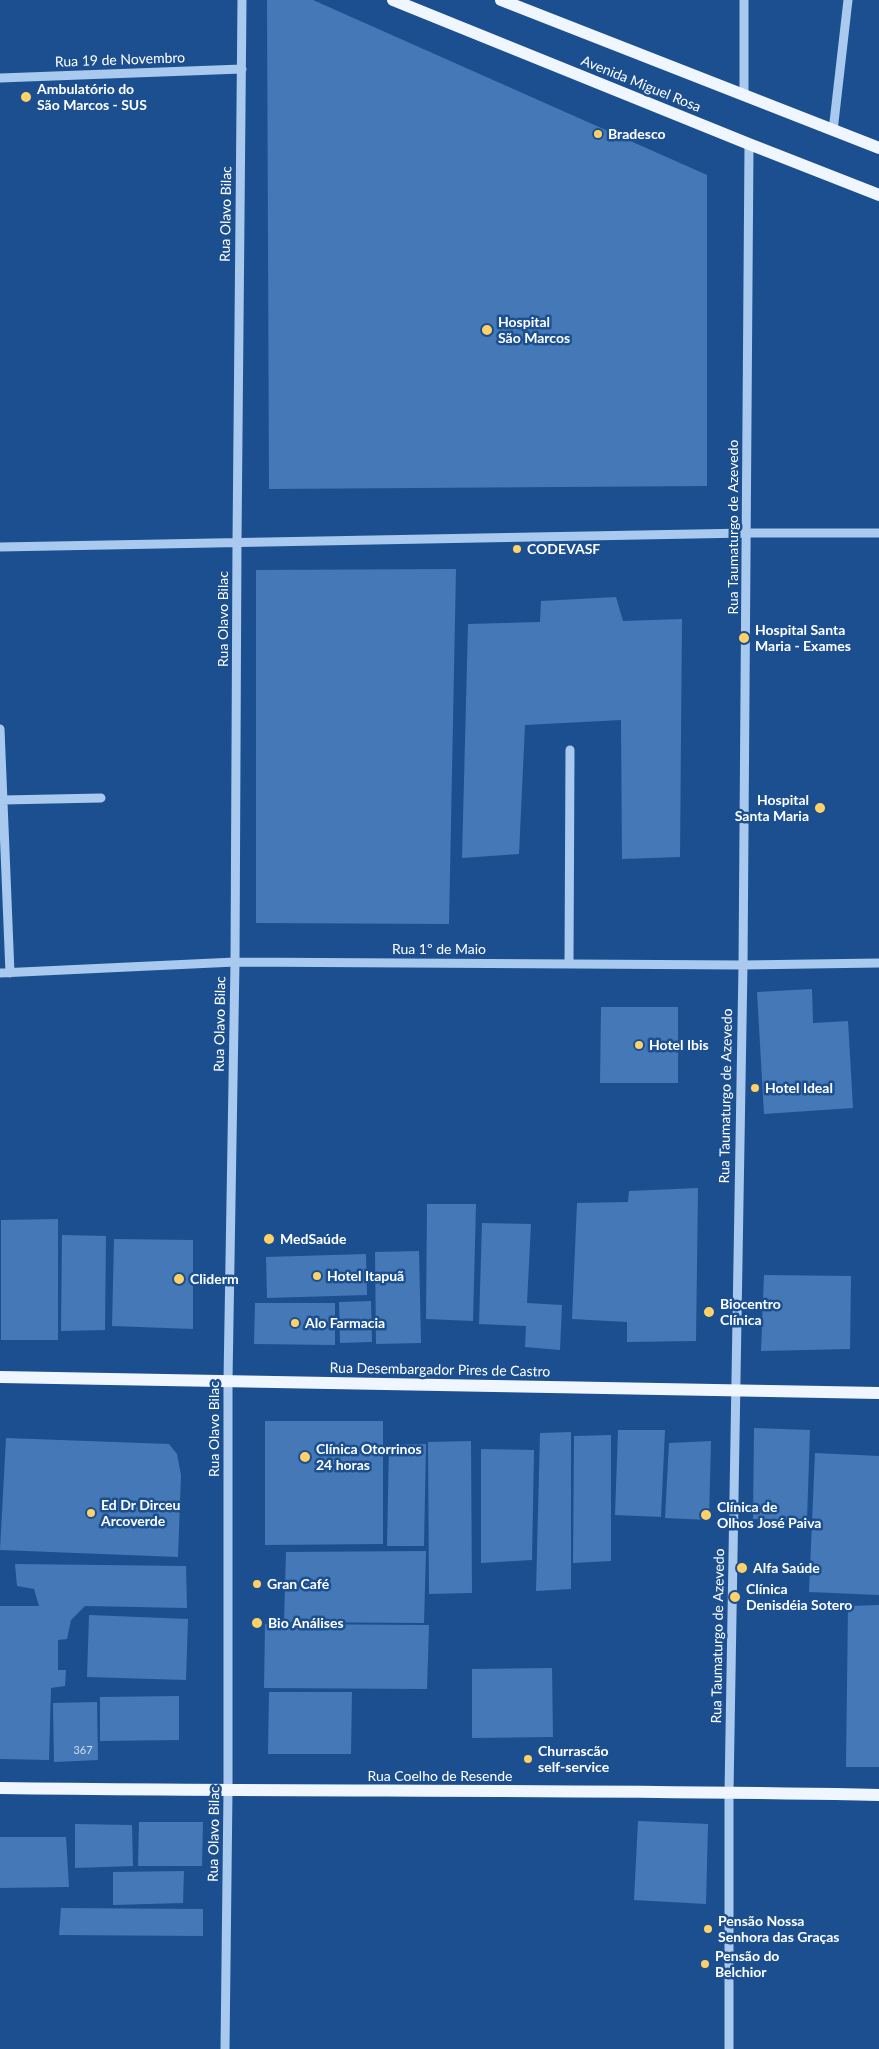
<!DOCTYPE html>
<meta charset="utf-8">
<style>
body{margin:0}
canvas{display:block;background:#1b4f8f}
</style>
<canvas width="879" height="2049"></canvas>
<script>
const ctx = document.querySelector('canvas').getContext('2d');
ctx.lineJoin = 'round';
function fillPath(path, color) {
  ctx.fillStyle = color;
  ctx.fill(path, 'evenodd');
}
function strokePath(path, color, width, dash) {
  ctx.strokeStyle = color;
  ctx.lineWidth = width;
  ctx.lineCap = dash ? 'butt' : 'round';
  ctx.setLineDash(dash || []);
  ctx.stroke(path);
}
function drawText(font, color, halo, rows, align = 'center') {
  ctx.font = font + ' Lato,sans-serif';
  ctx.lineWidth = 5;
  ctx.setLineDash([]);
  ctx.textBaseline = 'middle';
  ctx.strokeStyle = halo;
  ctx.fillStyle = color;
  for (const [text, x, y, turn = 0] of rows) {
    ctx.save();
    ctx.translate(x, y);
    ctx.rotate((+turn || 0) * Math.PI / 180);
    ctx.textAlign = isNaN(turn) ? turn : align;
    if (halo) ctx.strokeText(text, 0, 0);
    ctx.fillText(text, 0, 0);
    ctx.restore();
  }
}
const building = new Path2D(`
 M267 0H313L707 175V486L269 489Z
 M456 569 449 924 256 923V570Z
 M616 597 623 621 682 619 680 857 622 859 621 720 525 725 519 854 462 858 468 624 540 622 541 601Z
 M812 989 813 1023 848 1021 853 1108 764 1114 757 992Z
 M601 1007H678V1083H600Z
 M698 1188 696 1341 627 1342V1322L572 1319 577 1203 628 1202 629 1191Z
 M427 1204H476L473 1321 426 1319Z
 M58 1219V1340H1V1220Z
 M482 1223 531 1224 527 1303 562 1305 560 1350 525 1347 526 1326 479 1324Z
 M62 1235 106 1236 105 1330 61 1331Z
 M114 1239 193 1240V1329L112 1326Z
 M419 1251 421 1343 376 1344 375 1252Z
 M366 1254 367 1295 267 1298 266 1257Z
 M764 1275 851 1276 850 1349 761 1351Z
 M371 1301 372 1342 340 1343 339 1302Z
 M255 1303H335V1345L254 1344Z
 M265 1421H383V1544L265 1545Z
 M754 1428 810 1430 807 1520 753 1519Z
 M618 1430H665L661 1517 615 1515Z
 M571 1432V1589L536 1591 540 1433Z
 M611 1435V1561L573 1563 574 1436Z
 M6 1438 169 1444 177 1454 181 1475 178 1557 0 1550Z
 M471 1441 472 1593 429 1594 428 1442Z
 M711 1441 709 1520 665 1518 669 1443Z
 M426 1444 424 1546H387L389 1445Z
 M481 1449 534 1450 532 1560 481 1563Z
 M815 1453 879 1456V1595L809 1592Z
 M426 1551 424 1623 284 1622 286 1552Z
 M15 1564 186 1566 187 1608 85 1606 71 1620 67 1639 58 1640V1670H66L65 1686 51 1688 49 1760 0 1759V1606H39L34 1589 17 1586Z
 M879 1605V1767H846L848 1606Z
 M89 1615 188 1619 186 1680 87 1677Z
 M265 1624 429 1625 427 1689 264 1688Z
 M552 1668 553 1737 472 1738V1669Z
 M269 1692H352L351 1754H268Z
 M179 1696V1740L100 1741V1697Z
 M97 1702 98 1760 54 1762 53 1703Z
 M638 1821 708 1824 706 1904 634 1900Z
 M139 1822H203L202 1866H138Z
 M75 1824 132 1825 133 1866 75 1868Z
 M0 1837H66L69 1887 0 1888Z
 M184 1871 183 1903 113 1905V1872Z
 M61 1908 203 1909V1936L59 1935Z`);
const minor = new Path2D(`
 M744 0V96
 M0 78 242 69
 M833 131 848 0
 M0 547 747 533H879
 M0 729 10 973
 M3 800 101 798
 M569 964 570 750
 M0 973 235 962 743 965 879 963
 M225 2049 228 1791V1380L235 962 237 541 242 0
 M729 2049V1792L743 965 749 144`);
const major = new Path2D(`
 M393 0 749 144 879 195
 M501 0 879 148
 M0 1377 879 1393
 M0 1788C293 1792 586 1789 879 1795`);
const markers = [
 [26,97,6,"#ffd166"],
 [598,134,5,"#ffd166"],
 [487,330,6,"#ffd166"],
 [517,549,5,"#ffd166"],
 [744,638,6,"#ffd166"],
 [820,808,6,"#ffd166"],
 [639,1045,5,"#ffd166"],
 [755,1088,5,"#ffd166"],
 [269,1239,6,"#ffd166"],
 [317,1276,5,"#ffd166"],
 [179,1279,6,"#ffd166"],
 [709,1312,6,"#ffd166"],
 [295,1323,5,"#ffd166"],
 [305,1457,6,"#ffd166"],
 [91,1513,5,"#ffd166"],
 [706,1515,6,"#ffd166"],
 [742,1568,6,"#ffd166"],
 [257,1584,5,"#ffd166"],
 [735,1597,6,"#ffd166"],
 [257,1623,6,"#ffd166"],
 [528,1759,5,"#ffd166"],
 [708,1929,5,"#ffd166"],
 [705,1964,5,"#ffd166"]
];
const numberNames = [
 ["367",83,1750]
];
const streetNames = [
 ["Rua 19 de Novembro",120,60,-2],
 ["Avenida Miguel Rosa",641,84,22],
 ["Rua Olavo Bilac",226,214,-89],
 ["Rua Taumaturgo de Azevedo",733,527,-90],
 ["Rua Olavo Bilac",223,619,-90],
 ["Rua 1º de Maio",439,949],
 ["Rua Olavo Bilac",220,1024,-89],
 ["Rua Taumaturgo de Azevedo",726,1096,-89],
 ["Rua Desembargador Pires de Castro",440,1370,1],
 ["Rua Olavo Bilac",214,1429,-90],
 ["Rua Taumaturgo de Azevedo",718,1636,-89],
 ["Rua Coelho de Resende",440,1776],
 ["Rua Olavo Bilac",214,1834,-89]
];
const poiNames = [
 ["Ambulatório do",37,89],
 ["São Marcos - SUS",37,105],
 ["Bradesco",608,134],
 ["Hospital",498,322],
 ["São Marcos",498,338],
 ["CODEVASF",527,549],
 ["Hospital Santa",755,630],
 ["Maria - Exames",755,646],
 ["Hospital",809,800,"right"],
 ["Santa Maria",809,816,"right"],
 ["Hotel Ibis",649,1045],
 ["Hotel Ideal",765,1088],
 ["MedSaúde",280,1239],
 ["Hotel Itapuã",327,1276],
 ["Cliderm",190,1279],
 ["Biocentro",720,1304],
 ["Clínica",720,1320],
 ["Alo Farmacia",305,1323],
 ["Clínica Otorrinos",316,1449],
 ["24 horas",316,1465],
 ["Ed Dr Dirceu",101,1505],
 ["Arcoverde",101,1521],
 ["Clínica de",717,1507],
 ["Olhos José Paiva",717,1523],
 ["Alfa Saúde",753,1568],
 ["Gran Café",267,1584],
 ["Clínica",746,1589],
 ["Denisdéia Sotero",746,1605],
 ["Bio Análises",268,1623],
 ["Churrascão",538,1751],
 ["self-service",538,1767],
 ["Pensão Nossa",718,1921],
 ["Senhora das Graças",718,1937],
 ["Pensão do",715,1956],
 ["Belchior",715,1972]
];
fillPath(building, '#4478b7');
strokePath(minor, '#a9c9ee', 9);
strokePath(major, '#f0f6ff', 12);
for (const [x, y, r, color] of markers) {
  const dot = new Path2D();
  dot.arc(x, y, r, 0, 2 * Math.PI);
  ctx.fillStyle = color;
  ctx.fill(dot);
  strokePath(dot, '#1b4f8f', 2);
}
drawText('11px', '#d0dded', null, numberNames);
drawText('14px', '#fff', '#1b4f8f', streetNames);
drawText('bold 14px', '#fff', '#1b4f8f', poiNames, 'left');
</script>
